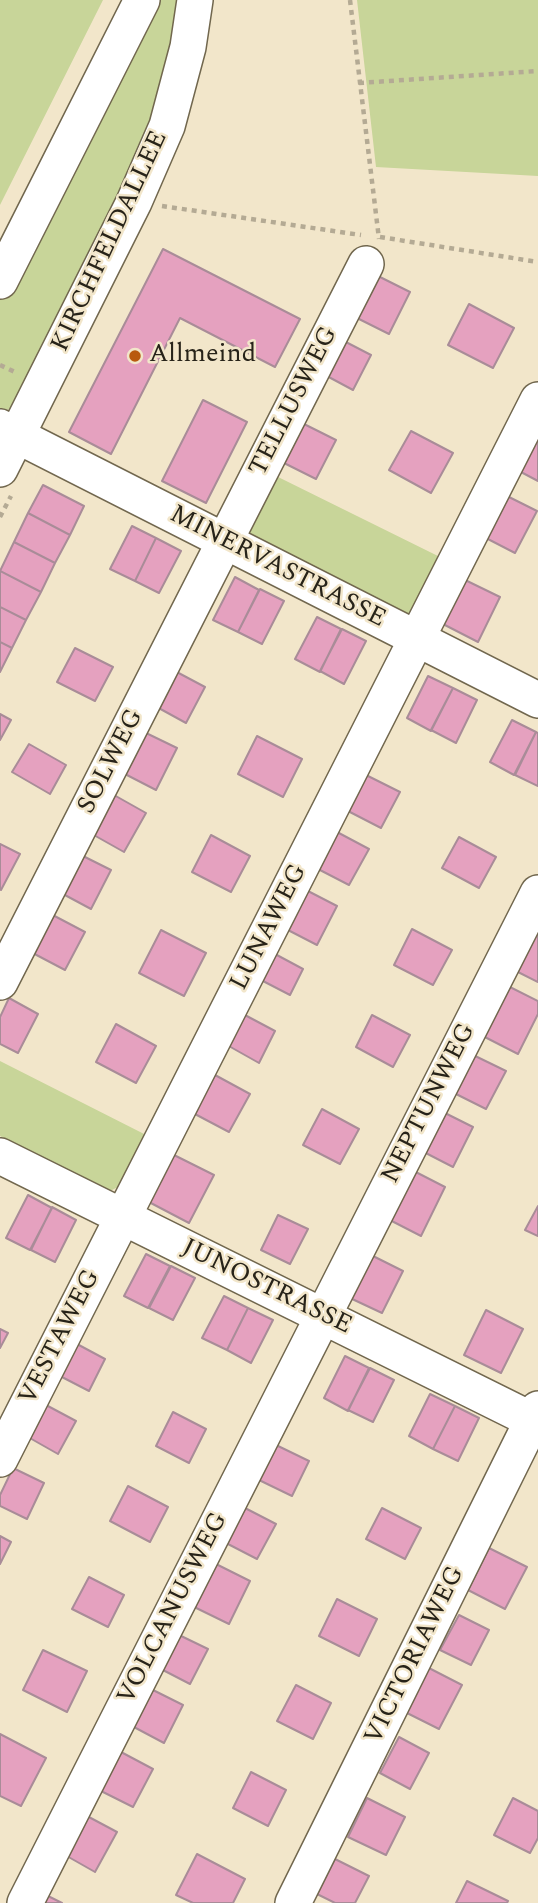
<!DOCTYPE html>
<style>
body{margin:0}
canvas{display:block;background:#f2e6ca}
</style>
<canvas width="538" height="1903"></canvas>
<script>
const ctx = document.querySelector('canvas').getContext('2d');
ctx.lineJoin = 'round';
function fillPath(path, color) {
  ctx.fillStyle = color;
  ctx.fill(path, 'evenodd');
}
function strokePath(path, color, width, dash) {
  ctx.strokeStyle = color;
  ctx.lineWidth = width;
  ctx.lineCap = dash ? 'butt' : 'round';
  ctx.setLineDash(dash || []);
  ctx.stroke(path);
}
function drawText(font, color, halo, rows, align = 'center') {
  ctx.font = font + ' Spectral,serif';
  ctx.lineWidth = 5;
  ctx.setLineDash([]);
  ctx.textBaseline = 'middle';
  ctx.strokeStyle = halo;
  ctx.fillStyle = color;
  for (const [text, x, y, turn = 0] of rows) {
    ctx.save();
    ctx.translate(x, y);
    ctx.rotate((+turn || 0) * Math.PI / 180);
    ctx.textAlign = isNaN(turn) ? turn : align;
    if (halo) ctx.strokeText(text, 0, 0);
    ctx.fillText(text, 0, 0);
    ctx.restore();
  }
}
const green = new Path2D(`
 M0 0H103L0 205Z
 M152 0H184L138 168 11 409 0 411V298Z
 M357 0H538V176L376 167Z
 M270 473 444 559 417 613 401 617 250 539 244 525Z
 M0 1061 152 1138 130 1181 108 1192 0 1136Z`);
const building = new Path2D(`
 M163 249 300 319 275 367 180 318 111 454 69 432Z
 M376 275 410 292 389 334 355 317Z
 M469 304 514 328 493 368 448 345Z
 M342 340 371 355 353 390 325 375Z
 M203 400 247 422 206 503 162 481Z
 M300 422 336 440 316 479 280 461Z
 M411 431 453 453 431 493 389 470Z
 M537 439 538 440V481L519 471Z
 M43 485 84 506 70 535 28 513Z
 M505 495 537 511 515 553 484 537Z
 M28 513 70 535 55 563 14 542Z
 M132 526 156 538 135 581 110 569Z
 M156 538 181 551 159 593 135 581Z
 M14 542 55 563 41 592 0 571Z
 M0 571 41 592 26 620 0 607Z
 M235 577 259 590 238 632 213 620Z
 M461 578 500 597 478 642 439 622Z
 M260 589 284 601 262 644 238 632Z
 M0 607 26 620 12 648 0 642Z
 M317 617 341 629 320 672 295 659Z
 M342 629 366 641 344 684 320 671Z
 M0 642 12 648 0 672Z
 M75 648 113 667 95 701 57 682Z
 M173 670 205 687 186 723 155 706Z
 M428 676 453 688 431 731 407 718Z
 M453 688 477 700 456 743 431 730Z
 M0 714 11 720 0 740Z
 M512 720 536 732 514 775 490 762Z
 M144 732 177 748 156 790 123 773Z
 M536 732 538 733V786L515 775Z
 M257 736 302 759 283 797 238 774Z
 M29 744 66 765 50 794 12 772Z
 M364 774 400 792 381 828 346 810Z
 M114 795 146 813 124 852 92 834Z
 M337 832 369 849 349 885 318 869Z
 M211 835 250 856 231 892 192 872Z
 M459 837 496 857 479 888 442 868Z
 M0 844 20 854 1 890 0 889Z
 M83 856 111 870 91 909 63 894Z
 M306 890 337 906 317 945 286 929Z
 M47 912 85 932 65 970 27 950Z
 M412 929 452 950 433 985 394 965Z
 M161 930 206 953 184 996 139 973Z
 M535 933 538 935V982L516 971Z
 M275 954 303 969 290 995 261 980Z
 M500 982 538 1001V1014L518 1054 475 1032Z
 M9 998 38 1014 18 1053 0 1044V1017Z
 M243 1014 275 1031 259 1063 227 1045Z
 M372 1015 410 1035 393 1067 356 1047Z
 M116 1024 156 1046 136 1083 96 1062Z
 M467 1052 506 1071 486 1109 448 1090Z
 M215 1075 250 1094 229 1132 193 1113Z
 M322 1109 359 1129 340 1164 303 1145Z
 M437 1109 473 1127 453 1167 416 1148Z
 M172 1154 214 1175 189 1223 147 1201Z
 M406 1167 445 1187 421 1236 382 1216Z
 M28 1195 52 1208 30 1250 6 1238Z
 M538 1206V1236L525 1230Z
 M52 1207 76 1220 55 1262 31 1250Z
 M278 1215 308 1229 290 1264 261 1250Z
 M146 1254 170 1266 148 1308 124 1296Z
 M371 1255 403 1271 382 1313 350 1298Z
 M171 1266 195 1278 173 1320 149 1308Z
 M224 1296 248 1308 227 1350 202 1338Z
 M248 1308 273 1320 251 1363 227 1350Z
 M486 1310 523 1329 501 1373 464 1355Z
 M0 1329 8 1333 0 1348Z
 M77 1344 105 1359 89 1391 60 1376Z
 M345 1356 369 1368 348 1411 324 1398Z
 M370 1368 394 1380 373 1422 348 1410Z
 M430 1394 455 1406 433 1449 409 1436Z
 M46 1405 76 1421 58 1454 28 1437Z
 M455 1406 479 1418 458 1461 433 1449Z
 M173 1412 206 1429 189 1463 156 1446Z
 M276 1445 309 1461 292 1496 259 1480Z
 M13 1468 44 1483 27 1519 0 1506V1495Z
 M128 1486 168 1507 150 1542 110 1521Z
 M245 1508 276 1524 257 1559 226 1543Z
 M382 1508 421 1528 405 1559 366 1539Z
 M0 1536 11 1542 0 1564Z
 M489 1548 527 1567 505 1609 468 1590Z
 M208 1560 250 1581 229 1624 186 1603Z
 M89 1577 124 1595 108 1627 72 1609Z
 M337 1599 377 1619 359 1656 319 1636Z
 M459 1615 489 1630 471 1665 440 1650Z
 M177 1634 208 1649 190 1684 159 1668Z
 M43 1650 87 1671 67 1712 23 1690Z
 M425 1666 462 1685 439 1729 403 1711Z
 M296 1685 331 1703 313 1739 277 1721Z
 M151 1689 183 1705 164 1743 132 1726Z
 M0 1734 46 1758 21 1806 0 1796Z
 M399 1737 429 1753 410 1789 380 1773Z
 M121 1752 153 1769 133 1807 101 1791Z
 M251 1772 286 1790 268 1826 233 1808Z
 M367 1798 405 1817 386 1855 348 1837Z
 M513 1798 538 1811V1838L530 1853 494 1835Z
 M87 1816 117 1832 95 1872 65 1855Z
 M197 1854 245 1879 233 1903H193L176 1895Z
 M335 1859 369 1876 355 1903H335L317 1894Z
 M467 1881 508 1901 507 1903H456Z
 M46 1895 62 1903H42Z`);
const path = new Path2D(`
 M350 0 379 239
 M359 83 538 71
 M162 206 361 235
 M380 237 538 262
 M0 365 15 372
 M0 517 11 496`);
const minor = new Path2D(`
 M0 281 142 0
 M0 427 538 700
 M0 469 134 202 167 126 188 47 195 0
 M0 982 366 264
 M0 1156 532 1420
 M0 1459 538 400
 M25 1903 538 893
 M293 1903 538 1409`);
const markers = [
 [135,356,7,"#b85a0e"]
];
const streetNames = [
 ["KIRCHFELDALLEE",111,242,-65],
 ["TELLUSWEG",295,402,-63],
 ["MINERVASTRASSE",277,568,27],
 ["SOLWEG",112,762,-63],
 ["LUNAWEG",270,928,-63],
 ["NEPTUNWEG",430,1104,-63],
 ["JUNOSTRASSE",266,1288,26],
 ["VESTAWEG",61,1338,-63],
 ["VOLCANUSWEG",174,1609,-63],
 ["VICTORIAWEG",416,1656,-64]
];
const poiNames = [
 ["Allmeind",149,356]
];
fillPath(green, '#c8d599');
fillPath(building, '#e5a1bf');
strokePath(building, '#a98c98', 2);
strokePath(minor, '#71674e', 38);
strokePath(path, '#b4aa94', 4.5, [5, 5]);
strokePath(minor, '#fff', 35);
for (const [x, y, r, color] of markers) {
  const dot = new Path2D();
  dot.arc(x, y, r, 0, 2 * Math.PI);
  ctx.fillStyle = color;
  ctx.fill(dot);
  strokePath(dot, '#f2e6ca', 2.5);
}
drawText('26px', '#272319', '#f2e6ca', streetNames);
drawText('26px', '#272319', '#f2e6ca', poiNames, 'left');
</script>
